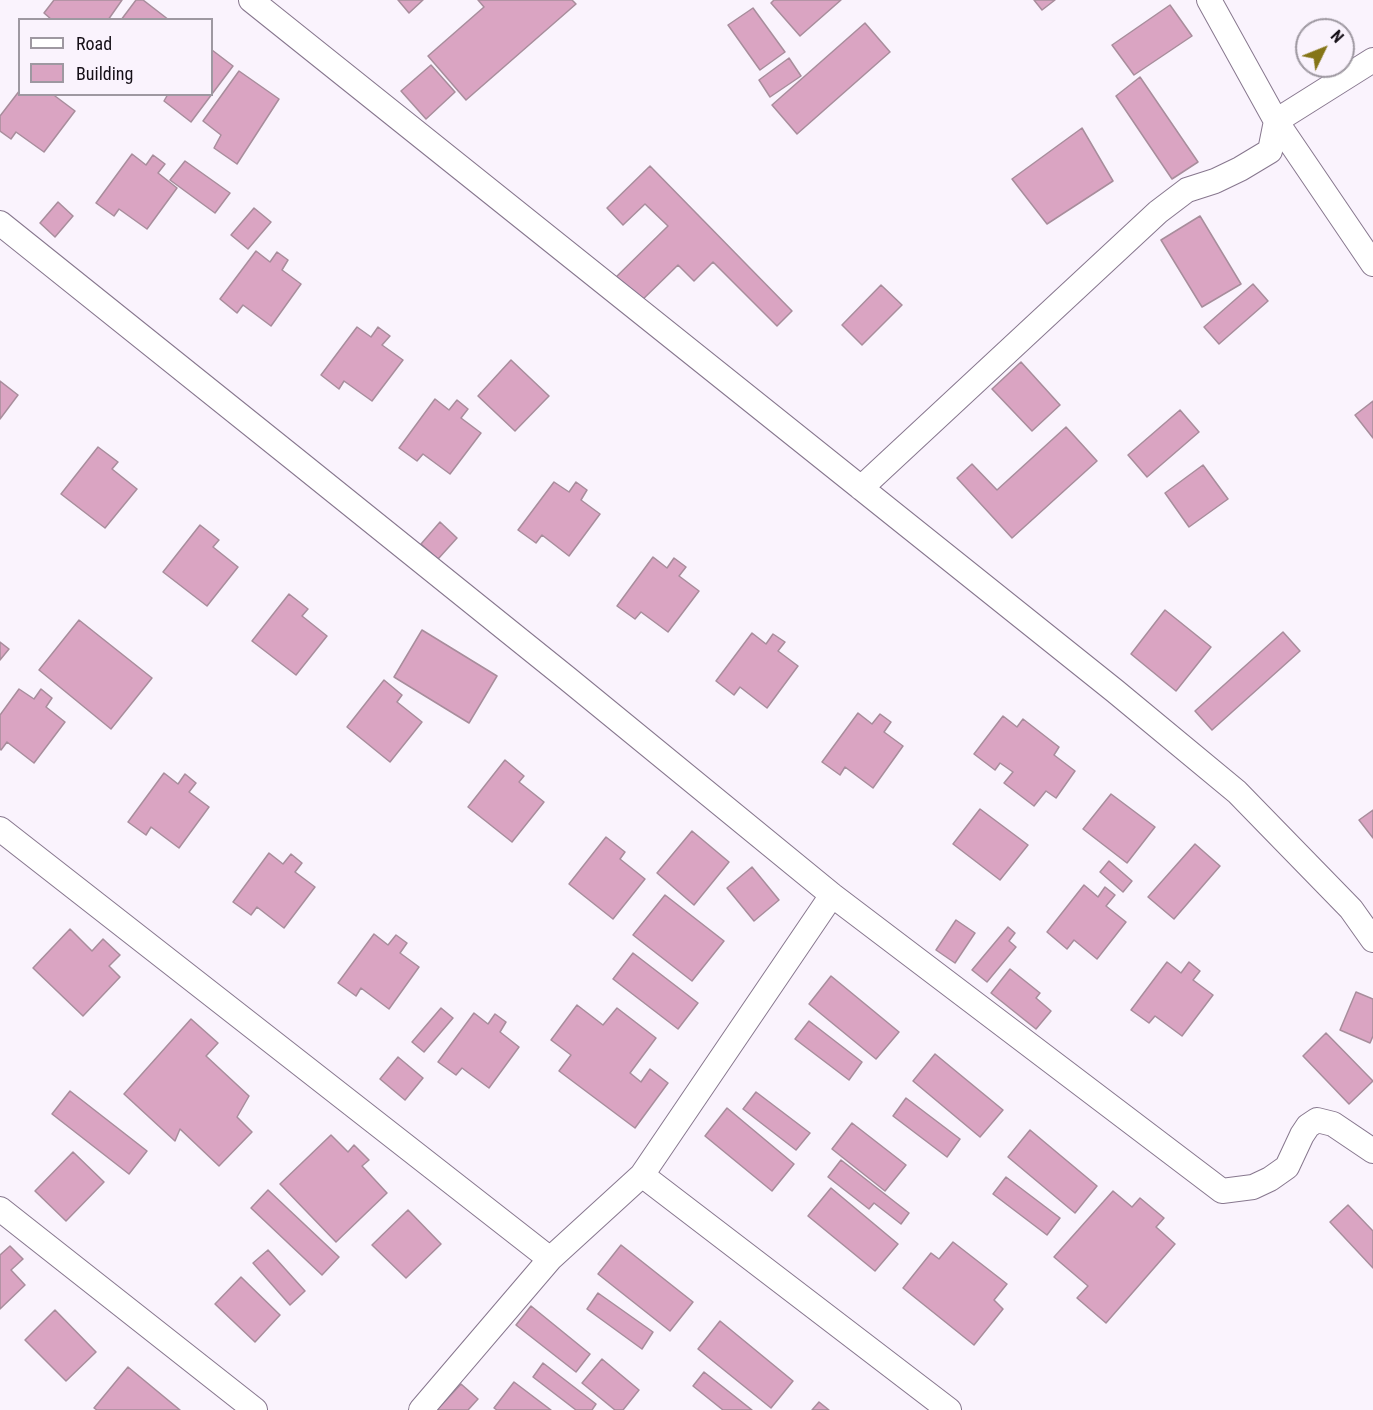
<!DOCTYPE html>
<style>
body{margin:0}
#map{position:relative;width:1373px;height:1410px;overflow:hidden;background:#faf3fd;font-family:"Roboto Condensed",sans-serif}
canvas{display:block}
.legend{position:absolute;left:18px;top:18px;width:195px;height:78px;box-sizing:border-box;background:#faf3fd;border:2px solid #9e98a1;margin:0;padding:8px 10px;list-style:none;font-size:18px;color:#150f17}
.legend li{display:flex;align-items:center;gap:12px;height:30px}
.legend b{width:30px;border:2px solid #9e98a1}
.north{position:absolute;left:1295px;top:18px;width:60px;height:60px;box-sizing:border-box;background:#faf3fd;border:2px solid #9e98a1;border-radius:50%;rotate:47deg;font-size:16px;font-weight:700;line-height:24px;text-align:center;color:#150f17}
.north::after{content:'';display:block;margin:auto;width:21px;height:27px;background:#857517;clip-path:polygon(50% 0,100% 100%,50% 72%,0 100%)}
</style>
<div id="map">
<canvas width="1373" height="1410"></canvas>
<ul class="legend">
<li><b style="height:8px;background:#fff"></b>Road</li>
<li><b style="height:16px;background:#daa4c2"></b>Building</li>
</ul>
<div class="north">N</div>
</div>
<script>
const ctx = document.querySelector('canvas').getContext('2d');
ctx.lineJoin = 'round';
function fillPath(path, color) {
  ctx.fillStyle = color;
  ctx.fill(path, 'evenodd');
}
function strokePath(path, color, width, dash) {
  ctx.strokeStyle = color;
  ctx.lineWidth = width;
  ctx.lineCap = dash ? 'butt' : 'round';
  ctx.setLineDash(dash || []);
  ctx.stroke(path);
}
const building = new Path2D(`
 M54 0H122L108 20H52L44 13Z
 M136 0H143L169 20H121Z
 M398 0H423L409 13Z
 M478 0H572L576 4 466 100 428 56 484 7Z
 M774 0H841L800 36 771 3Z
 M1034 0H1055L1042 10Z
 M1170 5 1192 36 1134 75 1112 45Z
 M753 8 785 52 760 70 728 25Z
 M865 23 890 52 797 134 772 105Z
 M212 50 233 66 191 122 164 101 168 94H212Z
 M789 58 801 76 770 97 759 80Z
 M431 65 455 92 426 119 401 91Z
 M239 71 279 99 237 164 214 148 221 135 203 121Z
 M1140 77 1198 162 1172 179 1116 96Z
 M20 90V94H56L55 96 75 111 44 152 16 132 11 139 0 131V116Z
 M1082 128 1113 181 1047 224 1012 179Z
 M132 154 146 165 153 155 165 164 158 173 177 188 147 229 119 209 114 216 96 203Z
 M185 161 230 193 215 213 170 180Z
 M650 166 792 311 777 326 713 262 694 281 678 265 635 307 611 282 668 226 645 204 623 225 607 208Z
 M58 202 73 216 55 237 40 223Z
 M254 208 271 222 248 249 231 235Z
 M1200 216 1241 284 1202 307 1161 240Z
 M256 251 270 262 277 252 288 260 282 270 301 284 271 326 243 305 237 313 220 299Z
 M1253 284 1268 301 1219 344 1204 327Z
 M881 285 902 305 862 345 842 325Z
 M357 327 371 337 378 327 390 336 382 345 403 360 372 401 344 381 339 389 321 375Z
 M511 360 549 396 515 431 478 396Z
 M1021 362 1060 405 1032 431 992 389Z
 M0 381 18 395 0 419Z
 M435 399 449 410 457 400 468 409 461 418 481 433 450 474 423 454 417 461 399 448Z
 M1373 401V438L1355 415Z
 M1180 410 1199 432 1147 477 1128 455Z
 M1066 427 1097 461 1012 538 957 478 972 464 997 490Z
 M98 447 118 462 112 469 137 489 105 528 61 494Z
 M1203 465 1228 499 1189 527 1165 493Z
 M554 482 569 492 576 482 587 490 581 500 600 514 569 556 542 535 536 543 518 530Z
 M440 522 457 538 438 559 421 544Z
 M200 525 219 540 213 547 238 567 207 606 163 572Z
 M653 557 667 568 674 558 686 567 679 576 699 591 668 632 641 612 635 619 617 606Z
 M289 594 308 609 302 616 327 636 296 675 252 641Z
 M1165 610 1211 647 1176 691 1131 654Z
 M79 620 152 678 111 729 39 670Z
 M422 630 497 676 469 723 394 677Z
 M1283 632 1300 651 1212 730 1195 711Z
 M752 633 766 644 773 634 785 642 778 651 798 666 767 708 740 687 734 695 716 681Z
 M0 642 9 649 0 660Z
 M384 680 402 695 397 702 422 722 390 762 347 727Z
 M19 689 34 699 41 689 52 698 46 707 65 722 34 763 7 742 1 750 0 749V715Z
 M858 713 872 724 880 714 891 722 884 732 903 746 873 788 845 767 840 775 822 762Z
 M1003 716 1017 727 1023 719 1059 747 1054 755 1075 771 1056 798 1046 791 1034 806 1004 783 1013 772 1000 763 995 770 974 754Z
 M505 760 524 776 519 782 544 802 512 842 468 807Z
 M164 773 178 784 185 774 196 783 189 792 209 807 179 848 151 827 146 835 128 822Z
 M1111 794 1155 827 1127 863 1083 829Z
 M980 809 1028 845 1000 880 953 844Z
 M1373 810V838L1359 820Z
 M692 831 729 862 694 905 657 873Z
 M606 837 625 852 620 859 645 879 613 919 569 884Z
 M1195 844 1220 866 1174 919 1148 897Z
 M269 853 283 864 291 854 302 863 295 872 315 887 284 928 257 907 251 915 233 902Z
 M1109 861 1132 881 1123 892 1100 872Z
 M752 867 779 900 754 921 727 888Z
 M1084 885 1098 897 1105 887 1115 895 1106 906 1126 922 1097 959 1074 940 1067 949 1047 932Z
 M665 895 724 941 692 981 633 935Z
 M956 920 975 933 955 963 936 950Z
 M1008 927 1015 933 1009 941 1016 947 987 982 972 970Z
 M70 929 92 951 103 939 120 955 109 966 120 977 83 1016 33 968Z
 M374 934 388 945 396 935 407 943 400 953 419 967 389 1009 361 988 356 996 338 983Z
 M633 953 698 1003 678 1029 613 979Z
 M1167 962 1181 973 1189 962 1200 971 1193 980 1213 995 1182 1036 1155 1016 1149 1023 1131 1010Z
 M1010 969 1040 993 1036 998 1051 1011 1036 1029 991 993Z
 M831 976 899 1032 876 1059 809 1004Z
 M1356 992 1373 999V1036L1370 1043 1340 1030Z
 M577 1005 603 1025 617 1008 656 1038 630 1073 641 1082 650 1069 668 1083 635 1128 559 1071 571 1055 551 1040Z
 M441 1008 453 1018 424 1052 412 1042Z
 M474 1013 488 1024 495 1014 506 1022 500 1032 519 1047 489 1088 462 1068 456 1075 438 1062Z
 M191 1019 218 1043 206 1056 249 1096 237 1117 252 1132 219 1166 180 1129 175 1141 124 1094Z
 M809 1021 862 1062 849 1080 795 1039Z
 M1326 1033 1373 1081 1349 1104 1303 1056Z
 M935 1054 1003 1110 980 1137 913 1081Z
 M398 1057 423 1078 405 1100 380 1079Z
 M70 1091 147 1151 129 1174 52 1114Z
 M756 1092 810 1133 796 1150 743 1109Z
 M906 1098 960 1139 947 1157 893 1116Z
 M727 1108 794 1164 772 1191 705 1136Z
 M852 1123 906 1165 885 1191 832 1149Z
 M1030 1130 1097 1186 1075 1213 1008 1157Z
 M331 1135 348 1152 354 1145 369 1160 362 1166 387 1193 336 1242 280 1184Z
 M73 1152 104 1182 66 1221 35 1191Z
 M841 1160 909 1213 901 1224 874 1203 869 1209 828 1177Z
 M1006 1177 1060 1218 1047 1235 993 1194Z
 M831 1188 898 1244 875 1271 808 1216Z
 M268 1190 339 1257 322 1275 251 1208Z
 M1113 1191 1132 1207 1140 1198 1164 1218 1156 1227 1175 1244 1106 1323 1077 1298 1088 1286 1054 1257Z
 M1348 1205 1373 1231V1268L1330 1222Z
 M408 1210 441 1244 406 1278 372 1245Z
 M953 1242 1007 1284 994 1300 1003 1309 974 1345 903 1288 931 1253 939 1259Z
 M621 1245 693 1302 670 1331 598 1274Z
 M10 1246 23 1259 11 1270 25 1285 0 1309V1255Z
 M268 1250 305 1291 290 1305 253 1263Z
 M241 1277 280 1315 255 1342 215 1304Z
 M598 1293 653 1332 642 1349 587 1309Z
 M531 1306 590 1354 576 1372 516 1325Z
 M55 1310 96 1352 66 1381 25 1340Z
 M720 1321 793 1381 771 1408 698 1349Z
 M602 1359 639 1390 623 1410H615L582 1383Z
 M543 1363 596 1404 592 1410H576L533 1377Z
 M128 1367 180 1410H97L94 1408Z
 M704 1372 752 1410H723L693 1386Z
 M514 1382 551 1410H497L494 1408Z
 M461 1384 478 1399 468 1410H437Z
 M819 1402 829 1410H812Z`);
const street = new Path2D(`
 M251 0 1115 691 1237 792 1351 909 1373 940
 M1209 0 1276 121 1373 264
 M0 223 297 461 568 679 832 895 1222 1191 1253 1187 1270 1179 1287 1167 1302 1135 1308 1126 1317 1120 1333 1124 1373 1151
 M861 488 1158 212 1187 190 1215 181 1240 169 1270 151 1276 121 1373 60
 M0 829 550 1259 421 1410
 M642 1175 949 1410
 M0 1209 255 1410
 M550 1259 642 1175 832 895`);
fillPath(building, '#daa4c2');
strokePath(building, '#a88d9c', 1.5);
strokePath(street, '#87778e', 26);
strokePath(street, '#fff', 24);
</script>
